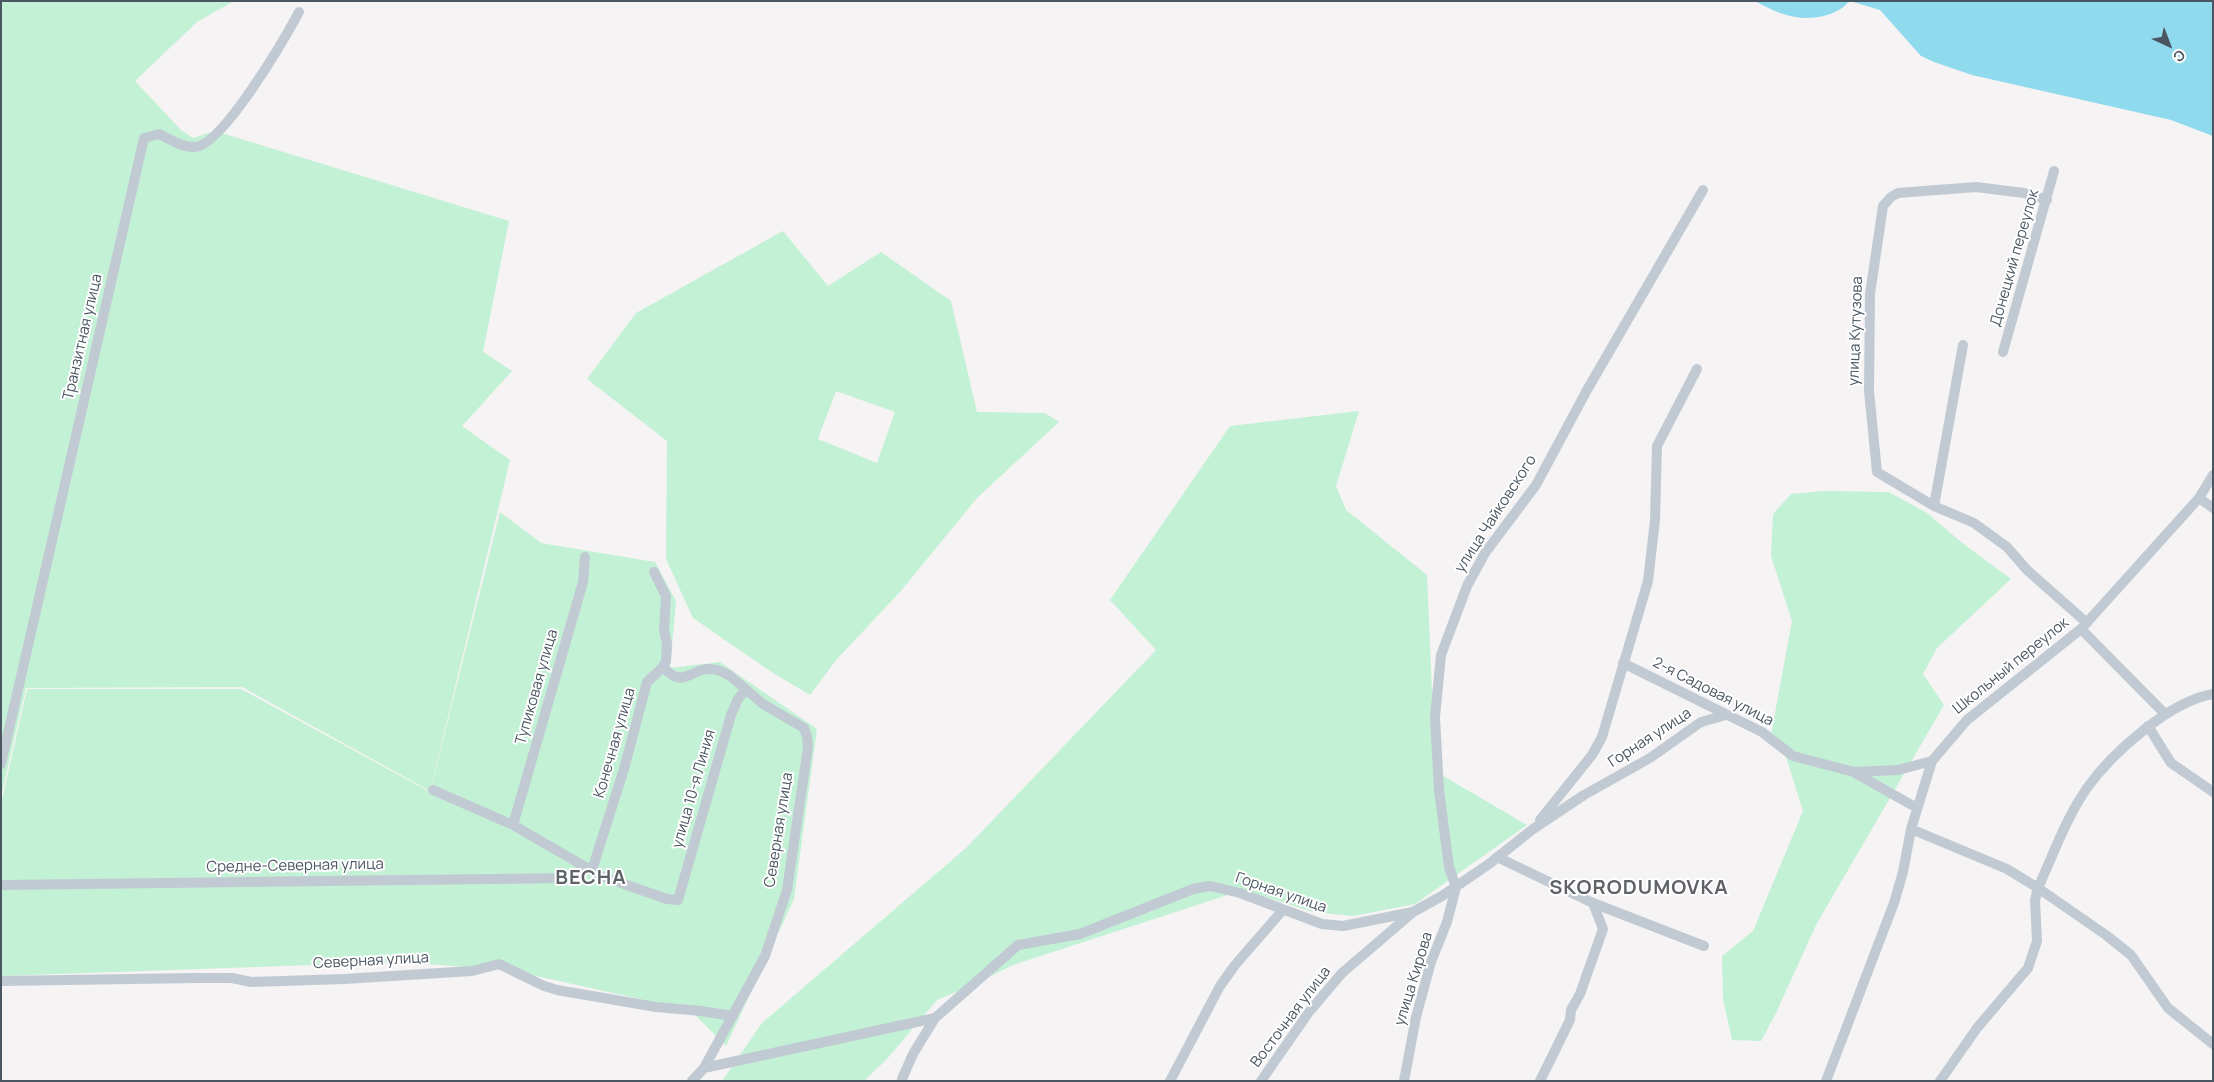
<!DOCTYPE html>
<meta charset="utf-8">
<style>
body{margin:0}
#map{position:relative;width:2214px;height:1082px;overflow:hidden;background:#f5f3f3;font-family:Manrope,sans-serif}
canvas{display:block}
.frame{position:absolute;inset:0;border:2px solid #4a5661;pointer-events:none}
.north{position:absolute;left:2144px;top:20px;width:50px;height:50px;-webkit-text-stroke:4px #fff;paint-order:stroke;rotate:137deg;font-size:14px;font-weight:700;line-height:20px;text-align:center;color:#4a5661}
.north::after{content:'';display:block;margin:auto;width:18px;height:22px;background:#4a5661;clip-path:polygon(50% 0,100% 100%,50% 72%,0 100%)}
</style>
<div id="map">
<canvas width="2214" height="1082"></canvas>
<div class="frame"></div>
<div class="north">С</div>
</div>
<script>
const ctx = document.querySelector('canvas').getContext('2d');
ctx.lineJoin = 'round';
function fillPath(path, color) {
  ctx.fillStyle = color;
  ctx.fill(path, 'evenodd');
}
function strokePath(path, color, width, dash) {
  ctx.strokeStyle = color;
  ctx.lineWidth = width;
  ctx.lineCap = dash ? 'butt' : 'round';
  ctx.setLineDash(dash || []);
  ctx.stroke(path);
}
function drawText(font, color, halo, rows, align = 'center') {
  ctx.font = font + ' Manrope,sans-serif';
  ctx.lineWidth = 4;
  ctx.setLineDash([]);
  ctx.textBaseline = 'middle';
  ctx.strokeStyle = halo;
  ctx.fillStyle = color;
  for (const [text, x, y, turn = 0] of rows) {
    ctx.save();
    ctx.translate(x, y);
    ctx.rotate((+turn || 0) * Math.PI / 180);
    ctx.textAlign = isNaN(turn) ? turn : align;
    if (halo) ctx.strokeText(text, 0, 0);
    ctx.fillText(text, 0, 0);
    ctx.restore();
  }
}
const green = new Path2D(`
 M1 1H234L197 22 135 81 181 130 193 138 215 131 509 221 483 352 512 371 462 426 510 460 430 791 242 687 26 688 1 797Z
 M783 231 828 286 881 252 951 301 977 412 1045 413 1059 422 977 498 900 592 837 659 810 695 773 673 693 618 666 559 667 441 587 379 636 313ZM836 391 895 412 877 463 818 439Z
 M1359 411 1336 486 1346 510 1427 575 1434 738 1433 770 1527 825 1415 904 1353 916 1313 912 1243 890 1013 965 975 984 937 1000 886 1060 864 1081H722L762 1023 966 848 1156 650 1110 600 1230 426Z
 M1823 491 1889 492 1927 513 1961 542 2011 579 1937 648 1923 674 1944 705 1816 925 1776 1013 1761 1041 1732 1040 1723 999 1722 956 1753 931 1803 811 1785 754 1770 740 1792 621 1771 556 1773 514 1791 494Z
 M500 512 541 543 655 562 676 601 670 668 720 662 817 729 794 899 726 1046 690 1010 509 970 398 962 1 976V804L27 689H241L430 792Z`);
const water = new Path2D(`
 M1755 1H2213V136L2171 120 1972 75 1934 62 1921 56 1880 10 1850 1C1846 4 1842 9 1837 11 1809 25 1781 16 1755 1Z`);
const street = new Path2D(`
 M2047 200 2024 193 1976 187 1898 193 1891 197 1883 206 1870 294 1869 391 1877 472 1934 506 1974 523 2007 547 2027 570 2087 623
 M2003 352 2054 171
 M2199 498 2213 508
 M1934 506 1963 345
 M2081 629 2165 714
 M1623 663 1762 732 1793 756 1854 772 1898 770 1932 761
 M663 667C680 685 684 676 702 670 712 667 720 671 729 675L763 704 804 728 807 736 808 747 787 890 765 956 704 1068 692 1081
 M2148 726 2171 763 2213 792
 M1 764 144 138 159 134C169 139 183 148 195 147 223 145 285 38 299 12
 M1855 773 1917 808
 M433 790 513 825 601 876 667 899 678 900 731 715 738 699 745 690
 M1540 820 1592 755 1602 737 1648 581 1655 520 1657 446 1697 369
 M513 825 583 582 585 557
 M1911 829 2007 869 2038 888 2106 935 2131 955 2168 1008 2213 1044
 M1497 857 1593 903 1704 946
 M592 870 624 769 647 682 663 667 666 661 667 644 664 630 666 596 654 572
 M1 885 573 878 584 866
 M1 981 197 978H232L251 982 344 979 472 971 499 964 544 986 557 990 656 1007 701 1011 733 1016
 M704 1068 935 1018
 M902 1079 913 1054 935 1018 1018 945 1080 934 1193 889 1210 886 1240 893 1322 924 1343 926 1413 912 1442 896 1489 864 1533 829 1584 795 1650 758 1701 722 1726 715
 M1170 1081 1220 986 1235 965 1282 911
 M1261 1081 1309 1012 1342 973 1412 913
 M1404 1081 1416 1017 1431 962 1447 922 1456 887 1449 867 1439 790 1435 717 1441 655 1467 586 1485 553 1536 485 1587 390 1703 190
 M1540 1081 1570 1020 1571 1010 1580 994 1603 929 1593 903
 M1826 1081 1894 903 1903 872 1911 829 1932 761 1967 720 2081 629 2199 498 2213 475
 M1940 1081 1977 1028 2028 968 2037 941 2035 900 2038 888C2053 855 2066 818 2087 788 2112 753 2170 701 2213 694`);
const streetNames = [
 ["Донецкий переулок",2015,258,-74],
 ["улица Кутузова",1856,331,-88],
 ["Транзитная улица",83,337,-77],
 ["улица Чайковского",1496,514,-57],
 ["Школьный переулок",2011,666,-39],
 ["Тупиковая улица",537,687,-74],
 ["2-я Садовая улица",1713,692,27],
 ["Горная улица",1650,738,-33],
 ["Конечная улица",615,743,-74],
 ["улица 10-я Линия",694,789,-74],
 ["Северная улица",779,830,-81],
 ["Средне-Северная улица",295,866,-1],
 ["Горная улица",1281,893,19],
 ["Северная улица",371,961,-3],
 ["улица Кирова",1414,979,-73],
 ["Восточная улица",1291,1017,-53]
];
const districtNames = [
 ["ВЕСНА",591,878],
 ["SKORODUMOVKA",1639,888]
];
fillPath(green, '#c3f1d5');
fillPath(water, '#90daee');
strokePath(street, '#c1cad2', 10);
drawText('15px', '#4a5661', '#fff', streetNames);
ctx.letterSpacing = '1px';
drawText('bold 20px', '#5f6368', '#fff', districtNames);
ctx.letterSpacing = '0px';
</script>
